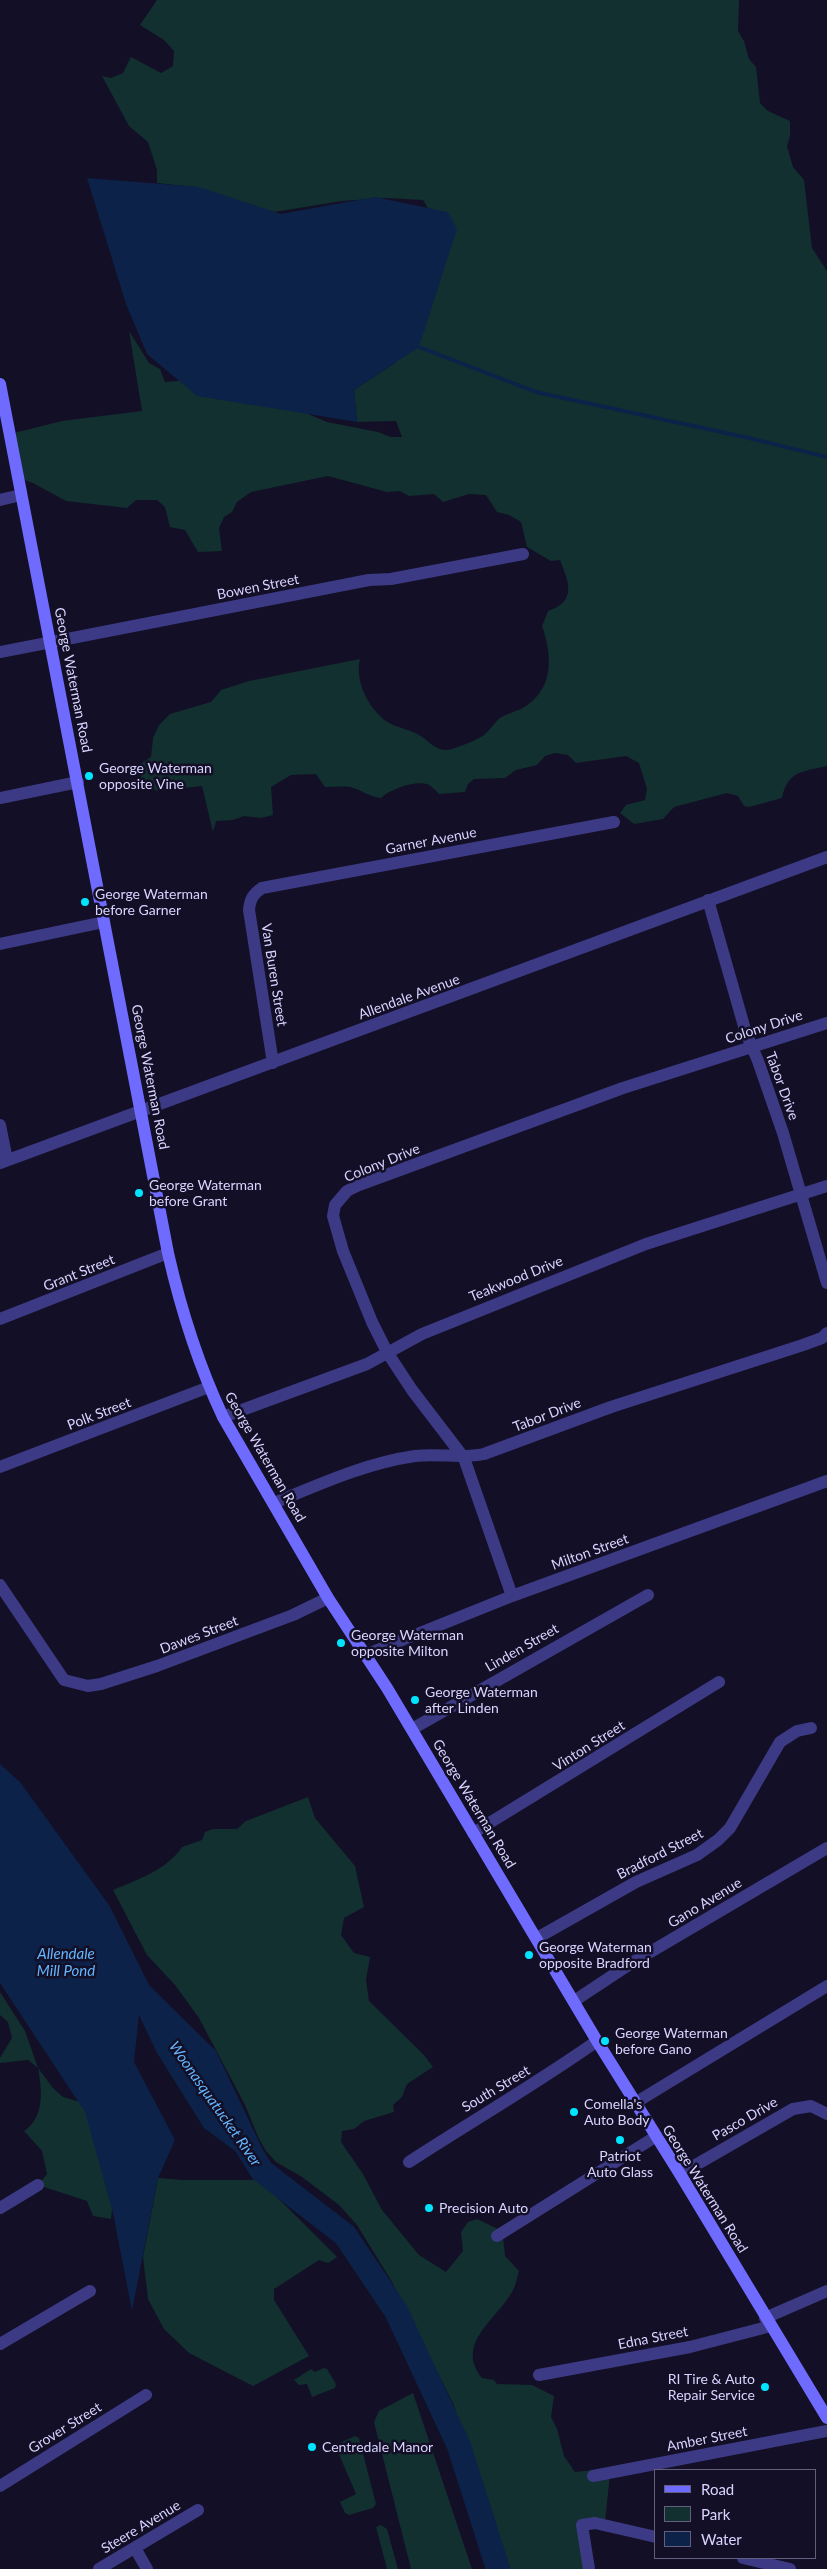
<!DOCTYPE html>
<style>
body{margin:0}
#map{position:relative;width:827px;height:2569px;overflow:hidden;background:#130f26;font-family:Lato,sans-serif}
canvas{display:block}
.legend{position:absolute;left:654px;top:2469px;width:162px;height:90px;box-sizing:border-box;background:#130f26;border:1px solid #625e7d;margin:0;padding:6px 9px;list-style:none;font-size:15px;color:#d9d4ff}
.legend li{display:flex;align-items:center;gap:10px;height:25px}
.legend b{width:25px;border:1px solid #625e7d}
</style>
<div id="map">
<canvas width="827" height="2569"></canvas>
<ul class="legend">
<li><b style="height:6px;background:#6f6bff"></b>Road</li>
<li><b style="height:14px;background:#12302f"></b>Park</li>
<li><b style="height:14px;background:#0c2248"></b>Water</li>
</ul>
</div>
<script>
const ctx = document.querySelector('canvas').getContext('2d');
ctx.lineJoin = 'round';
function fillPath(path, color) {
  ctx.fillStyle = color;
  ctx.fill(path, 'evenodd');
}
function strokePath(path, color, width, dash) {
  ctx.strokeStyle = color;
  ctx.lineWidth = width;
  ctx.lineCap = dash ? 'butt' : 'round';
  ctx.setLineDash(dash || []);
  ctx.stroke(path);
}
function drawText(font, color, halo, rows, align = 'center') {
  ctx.font = font + ' Lato,sans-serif';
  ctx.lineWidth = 5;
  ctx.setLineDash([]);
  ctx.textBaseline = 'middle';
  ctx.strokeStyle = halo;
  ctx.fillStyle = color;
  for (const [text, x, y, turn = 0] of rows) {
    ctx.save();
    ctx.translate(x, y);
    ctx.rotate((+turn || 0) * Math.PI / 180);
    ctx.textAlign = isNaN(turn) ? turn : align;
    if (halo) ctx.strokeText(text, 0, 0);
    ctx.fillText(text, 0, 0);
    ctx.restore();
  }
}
const green = new Path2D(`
 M157 0H739L738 31 744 41 749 59 756 67 760 103 768 111 790 121V136L787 146 793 167 804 180 812 248 827 271V766C803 772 788 770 782 798L749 807 744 806 738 796 727 793 674 807 663 819 634 824 620 813 626 805 645 800 647 789 639 763 626 756 576 763 568 755 555 753 545 756 537 765 516 770 505 778 474 779 468 784 465 792 439 794C436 791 432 786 427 784 413 781 391 789 381 798 369 797 362 790 350 787 342 786 333 787 325 787L316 774 291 775 271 787 273 815 261 818 244 816 233 820 216 821 213 832 202 786 158 791 144 785 137 766 151 757 153 738 159 725 170 714 211 702 221 690 249 681 360 659C354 681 370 713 391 724 400 728 411 730 419 735 428 740 435 750 445 750 451 751 479 739 484 735 490 730 494 723 500 718 506 714 514 712 521 709 554 691 553 657 542 626L548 611C577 601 569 583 560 560L551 561 527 547 521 522 509 515 497 512 486 495 469 494 443 502 434 494 409 496 400 491 387 492 328 476 251 492 237 502 232 512 224 517 219 528 222 551 198 552 185 530 170 527 165 507 157 500H136L127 508 66 501 33 483 19 478 10 434 62 421 142 411 129 331 149 363 160 369 165 382 192 380 287 405 327 422 378 432 391 437H402L396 421 357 422 354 390 395 363 434 218 423 200 385 198 342 201 274 212 195 187 157 183V170L148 142 129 126 102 76 111 78 123 73 131 57 161 73 173 66 174 51 164 40 140 25Z
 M308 1797 315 1818 355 1866 364 1907 344 1918 341 1935 354 1953 370 1957 366 1980 369 2001 424 2055 433 2067 407 2084 402 2097 393 2105 394 2112 364 2121 354 2129 342 2131 341 2142 363 2174 382 2210 419 2255 446 2272 463 2251 461 2232 468 2222 477 2219 498 2229 503 2237 505 2256 519 2271C517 2277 516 2285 513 2290 498 2319 454 2343 482 2378L494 2380 497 2384 532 2385 554 2396 551 2417 557 2429 564 2456 575 2472 603 2469 610 2474 605 2522H583L590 2569H506L453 2403 392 2282 357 2225 339 2205 302 2177 276 2162 266 2151 259 2139 245 2105 199 2018 175 1985 147 1955 113 1890C137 1880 168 1869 182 1847L202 1840 205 1832 213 1829H237L246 1821Z
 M0 1992 25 2031 38 2068 53 2088 63 2097 94 2106 113 2199 111 2219 93 2216 87 2201 38 2185 47 2174 42 2151 24 2131C45 2117 42 2090 38 2068L28 2060 0 2063V2058L12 2038 8 2022 0 2015Z
 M158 2178 183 2180H260L337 2257 328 2263 319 2260 274 2289V2300L309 2356 253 2386 189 2353 164 2329 148 2299 143 2257Z
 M324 2368 327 2369 336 2384 335 2388 312 2397 307 2384 299 2385 294 2380 311 2369 315 2372Z
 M413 2393 472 2569H411L374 2422 379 2411Z
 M355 2436 359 2438 376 2504 373 2508 349 2515 345 2513 340 2502 356 2494 335 2445Z
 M381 2525 387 2529 398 2569H387L376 2527Z`);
const water = new Path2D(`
 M87 178 199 187 281 214 375 197 448 212 457 229 419 347 354 390 357 422 197 396 147 354 126 304Z
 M0 1764 20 1782 109 1905 149 1985 216 2051 263 2150 262 2171 204 2128 157 2053 139 2015 134 2062 175 2140 158 2178 132 2311 113 2213 85 2112 0 1983Z`);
const stream = new Path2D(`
 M419 347 536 392 749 438 827 457`);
const river = new Path2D(`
 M245 2144 262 2171 345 2235 396 2311 459 2446 498 2569`);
const minor = new Path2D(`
 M0 500 21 495
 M0 652 369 580 391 579 523 554
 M0 798 78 782
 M708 900 746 1033 758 1061 783 1133 827 1283
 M0 944 104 922
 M273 1063 249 910C250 899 253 894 262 888L614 822
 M0 1125 7 1160
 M0 1163 827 857
 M0 1319 168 1253
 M223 1417 367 1364 422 1334 646 1244 827 1186
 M0 1467 209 1387
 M274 1503C320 1484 366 1463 415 1456 440 1453 460 1459 484 1454L611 1407 803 1345 822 1338 827 1333
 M0 1585 64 1680 88 1686 101 1684 157 1666 293 1615 328 1598
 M512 1596 464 1458 412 1390 387 1352 372 1322 343 1251 333 1216 335 1205 347 1191 359 1185 623 1088 827 1023
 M365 1655 512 1596 827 1481
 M412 1729 648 1595
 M473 1833 719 1682
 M537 1938 636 1882 697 1855 718 1840 730 1828 780 1742 797 1731 811 1728
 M574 2001 630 1964 827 1848
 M635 2103 827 1986
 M409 2162C472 2121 536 2084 597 2041
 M680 2174 793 2109 811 2106 827 2114
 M0 2208 38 2185
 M497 2236 655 2137
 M765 2318 827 2291
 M0 2344 90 2291
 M539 2375 690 2347 771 2326
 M593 2476 827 2431
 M0 2486 146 2395
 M135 2548 147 2569
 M743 2558 790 2569
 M99 2569 198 2510
 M589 2569 582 2525 595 2523 656 2537`);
const secondary = new Path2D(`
 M0 384 168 1253C181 1310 198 1364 223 1417L328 1598 387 1688 597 2041 680 2174 827 2418`);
const markers = [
 [89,776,5,"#00e5ff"],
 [85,902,5,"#00e5ff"],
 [139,1193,5,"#00e5ff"],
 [341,1643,5,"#00e5ff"],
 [415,1700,5,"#00e5ff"],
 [529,1955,5,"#00e5ff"],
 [605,2041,5,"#00e5ff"],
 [574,2112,5,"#00e5ff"],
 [620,2140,5,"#00e5ff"],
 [429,2208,5,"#00e5ff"],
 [765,2387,5,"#00e5ff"],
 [312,2447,5,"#00e5ff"]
];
const streetNames = [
 ["Bowen Street",258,587,-11],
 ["George Waterman Road",73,680,79],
 ["Garner Avenue",431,841,-11],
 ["Van Buren Street",274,975,81],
 ["Allendale Avenue",409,997,-20],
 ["Colony Drive",764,1027,-18],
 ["George Waterman Road",150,1077,79],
 ["Tabor Drive",782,1086,70],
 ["Colony Drive",382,1163,-22],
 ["Grant Street",79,1273,-22],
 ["Teakwood Drive",516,1279,-22],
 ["Polk Street",99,1414,-21],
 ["Tabor Drive",547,1415,-21],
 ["George Waterman Road",265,1457,60],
 ["Milton Street",590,1552,-20],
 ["Dawes Street",199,1635,-21],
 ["Linden Street",522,1648,-30],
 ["Vinton Street",589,1746,-32],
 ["George Waterman Road",474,1804,59],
 ["Bradford Street",660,1854,-27],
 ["Gano Avenue",705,1903,-31],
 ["South Street",496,2089,-31],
 ["Pasco Drive",745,2119,-30],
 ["George Waterman Road",705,2189,58],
 ["Edna Street",653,2338,-11],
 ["Grover Street",65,2428,-32],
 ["Amber Street",707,2439,-11],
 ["Steere Avenue",141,2527,-31]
];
const poiNames = [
 ["George Waterman",99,768],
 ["opposite Vine",99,784],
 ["George Waterman",95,894],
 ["before Garner",95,910],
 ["George Waterman",149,1185],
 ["before Grant",149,1201],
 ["George Waterman",351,1635],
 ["opposite Milton",351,1651],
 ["George Waterman",425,1692],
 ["after Linden",425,1708],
 ["George Waterman",539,1947],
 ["opposite Bradford",539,1963],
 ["George Waterman",615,2033],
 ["before Gano",615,2049],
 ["Comella's",584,2104],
 ["Auto Body",584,2120],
 ["Patriot",620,2156,"center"],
 ["Auto Glass",620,2172,"center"],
 ["Precision Auto",439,2208],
 ["RI Tire & Auto",755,2379,"right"],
 ["Repair Service",755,2395,"right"],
 ["Centredale Manor",322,2447]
];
const waterNames = [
 ["Allendale",66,1954],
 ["Mill Pond",66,1971],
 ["Woonasquatucket River",215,2104,55]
];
fillPath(green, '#12302f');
fillPath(water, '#0c2248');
strokePath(stream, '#0c2248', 4);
strokePath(river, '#0c2248', 24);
strokePath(minor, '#3d3a85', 12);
strokePath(secondary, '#6f6bff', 12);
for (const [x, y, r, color] of markers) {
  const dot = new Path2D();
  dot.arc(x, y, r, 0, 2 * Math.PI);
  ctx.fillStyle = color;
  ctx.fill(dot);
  strokePath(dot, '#130f26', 2);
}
drawText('14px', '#d9d4ff', '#130f26', streetNames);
drawText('14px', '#d9d4ff', '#130f26', poiNames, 'left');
drawText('italic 15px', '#62b6ff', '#130f26', waterNames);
</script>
